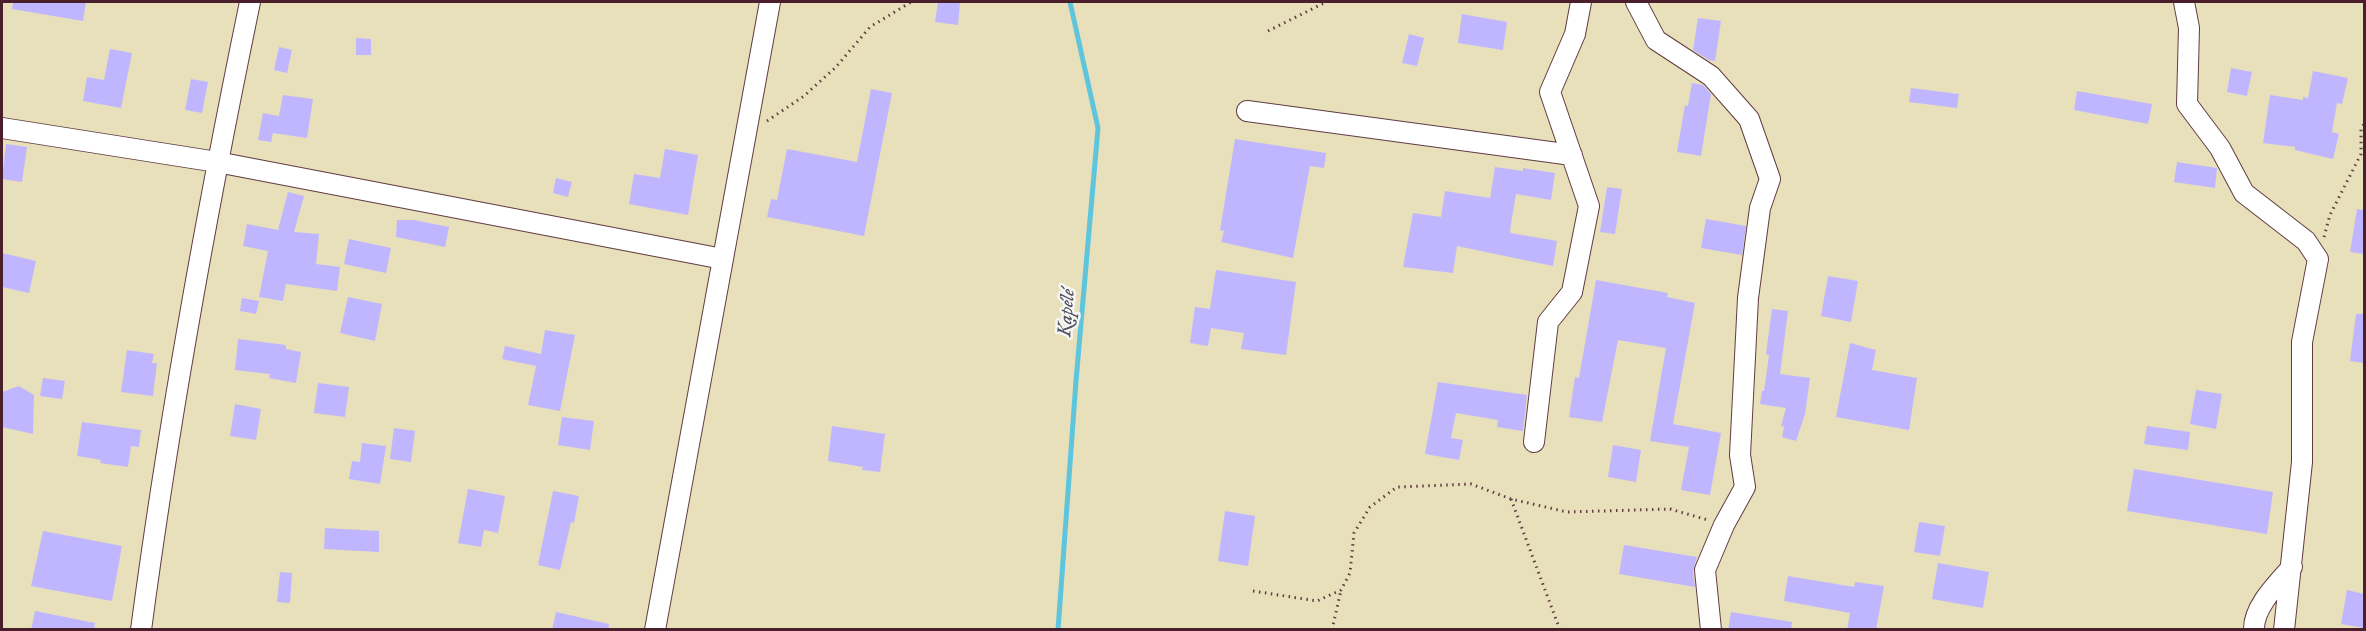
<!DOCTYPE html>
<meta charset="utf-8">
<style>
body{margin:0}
#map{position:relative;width:2366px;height:631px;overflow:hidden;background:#e7e0bb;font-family:"IM FELL English",serif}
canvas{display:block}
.frame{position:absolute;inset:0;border:3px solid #4a1f2b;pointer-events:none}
</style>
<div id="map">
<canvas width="2366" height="631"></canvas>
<div class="frame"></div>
</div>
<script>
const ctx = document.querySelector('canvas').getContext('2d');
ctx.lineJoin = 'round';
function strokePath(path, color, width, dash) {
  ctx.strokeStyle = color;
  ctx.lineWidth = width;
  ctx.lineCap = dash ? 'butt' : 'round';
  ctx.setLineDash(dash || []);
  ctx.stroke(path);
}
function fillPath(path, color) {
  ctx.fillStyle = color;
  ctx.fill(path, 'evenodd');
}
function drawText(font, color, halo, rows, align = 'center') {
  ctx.font = font + ' "IM FELL English",serif';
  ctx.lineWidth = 5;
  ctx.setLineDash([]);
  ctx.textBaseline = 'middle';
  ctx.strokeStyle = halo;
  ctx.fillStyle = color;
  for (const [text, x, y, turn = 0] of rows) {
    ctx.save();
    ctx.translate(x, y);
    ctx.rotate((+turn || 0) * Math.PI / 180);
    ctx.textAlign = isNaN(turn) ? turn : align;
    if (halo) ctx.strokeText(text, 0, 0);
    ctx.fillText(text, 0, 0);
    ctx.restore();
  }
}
const stream = new Path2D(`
 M1058 630 1076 381 1098 128 1070 2`);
const building = new Path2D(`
 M13 2H86L83 21 12 9Z
 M938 2 960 3 958 25 935 22Z
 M1462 14 1507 22 1503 50 1458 43Z
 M1698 18 1721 21 1715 61 1709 60 1693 50Z
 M1409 34 1424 38 1417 66 1402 63Z
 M356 38 371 39V55H356Z
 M279 47 292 50 287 73 274 70Z
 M110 49 132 53 121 108 83 101 87 77 104 80Z
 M2231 68 2252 72 2247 96 2227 92Z
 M2313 71 2348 78 2342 104 2337 103 2332 132 2339 134 2333 159 2295 150V147L2263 143 2270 95 2303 100V97L2308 98Z
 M191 79 208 82 202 113 185 110Z
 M1692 83 1703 85 1711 94 1701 156 1677 152 1685 105 1688 106Z
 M1911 88 1959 94 1957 108 1909 102Z
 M871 89 892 93 864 236 767 217 771 199 777 200 787 149 857 162Z
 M2077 91 2152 104 2148 124 2074 110Z
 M283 95 313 99 307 138 273 133 271 142 258 140 263 113 279 116Z
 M1235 139 1326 153 1324 168 1310 166 1293 258 1221 242 1224 231 1220 230Z
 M6 144 27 147 22 182 2 179Z
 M665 149 698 155 688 215 629 204 634 174 660 178Z
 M2177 162 2217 168 2215 188 2174 182Z
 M1495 167 1523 171V168L1555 173 1551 200 1516 194 1510 230 1511 233 1557 241 1553 266 1457 246 1453 273 1403 267 1413 213 1441 217 1445 191 1490 198Z
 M556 178 572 182 568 197 553 193Z
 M1607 187 1622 189 1615 234 1600 232Z
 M288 192 304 196 294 232 319 234 316 264 340 267 337 291 286 284 283 301 259 297 268 251 243 246 247 224 278 230Z
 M2357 209 2364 210V254L2350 252Z
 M1706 219 1746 226 1742 255 1701 248Z
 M397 220H414L449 227 445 247 396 237Z
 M349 239 391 248 386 273 344 264Z
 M2 253 36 261 29 293 2 287Z
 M1216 270 1296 282 1286 355 1241 349 1244 333 1211 328 1208 346 1190 343 1195 307 1210 309Z
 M1828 276 1858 281 1851 322 1821 316Z
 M1596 280 1668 293 1667 297 1695 303 1673 424 1721 433 1710 495 1681 490 1689 447 1650 441 1666 348 1618 340 1602 422 1569 417 1575 377 1579 378Z
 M348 297 382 304 375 341 340 333Z
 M242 298 259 301 256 314 240 311Z
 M1772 309 1788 311 1780 374 1810 378 1805 414 1796 441 1782 437 1784 427 1781 426 1786 408 1760 404 1762 391H1764L1769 355 1766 354Z
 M2356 314H2364V363L2350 361Z
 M545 330 575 335 560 411 528 405 536 366 502 359 505 346 541 354Z
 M238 339 286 345V349L301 352 296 383 269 378 270 374 235 370Z
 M1850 343 1876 350 1872 370 1917 378 1909 430 1836 417Z
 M127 350 154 354 152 363H157L153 396 121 392Z
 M43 378 65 381 62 399 40 396Z
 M1438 382 1527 395 1523 431 1497 427 1498 420 1456 413 1451 438 1463 440 1459 460 1425 454Z
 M318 383 349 387 345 417 314 413Z
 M19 386 34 395 33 434 2 427V392Z
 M2196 390 2222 394 2216 429 2190 424Z
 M235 404 261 409 256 440 230 436Z
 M562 417 594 421 590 450 558 445Z
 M82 422 141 430 139 447 131 446 128 467 100 463 101 460 77 456Z
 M832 426 885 434 880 472 862 470 863 467 828 461Z
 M2147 426 2190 432 2188 450 2144 444Z
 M394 428 415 431 411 462 390 459Z
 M362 443 386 446 380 484 349 479 352 461 360 462Z
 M1613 445 1641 450 1636 482 1608 477Z
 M2134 469 2273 492 2267 534 2127 511Z
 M468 489 505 496 498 533 484 530 481 547 458 543Z
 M553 491 579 496 574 523 571 522 560 570 538 565Z
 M1225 511 1255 516 1248 566 1218 561Z
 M1919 522 1945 526 1940 556 1914 552Z
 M325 528 379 531V552L324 549Z
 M43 531 122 546 112 601 31 586Z
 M1624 545 1697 557 1693 571 1695 587 1619 574Z
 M1938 563 1989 572 1983 608 1932 599Z
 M280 572 292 573 290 603 277 602Z
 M1788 576 1854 587 1855 582 1884 586 1876 630H1847L1850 613 1784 601Z
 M2347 590 2364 594V628L2341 624Z
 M35 611 95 623 94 630H31Z
 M556 612 609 624 608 630H552Z
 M1731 612 1792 622 1791 630H1728Z`);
const path = new Path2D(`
 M1268 31 1326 2
 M767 121 804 96 836 67 870 27 911 2
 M2324 237 2330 215 2361 154V129L2364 124
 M1511 499 1560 630
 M1253 591 1317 601 1341 590 1350 573 1354 533 1370 507 1397 487 1471 484 1511 499 1567 512 1670 509 1708 520
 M1332 630 1341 590
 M1972 630 1973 628`);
const street = new Path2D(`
 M1636 2 1656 40 1711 76 1749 119 1770 179 1760 208 1748 298 1740 455 1745 487 1724 525 1705 570 1711 630
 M2184 2 2189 28 2187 104 2220 148 2244 193 2306 241 2318 259 2302 342V462L2284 630
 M1247 111 1572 155
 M2 128 217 162 723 259
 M1534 442 1548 322 1572 292 1589 206 1550 92 1575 34 1581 2
 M141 630C169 419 207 210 250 2
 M655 630 770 2
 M2254 630C2253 607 2278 583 2292 567`);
const waterNames = [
 ["Kapélé",1068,313,-85]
];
strokePath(stream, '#5fc5dd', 5);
fillPath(building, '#c0b6ff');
strokePath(street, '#623c41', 22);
strokePath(path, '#623c41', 3, [1.5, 4.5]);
strokePath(street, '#fff', 20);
drawText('italic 20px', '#505160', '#f6f6f2', waterNames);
</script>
